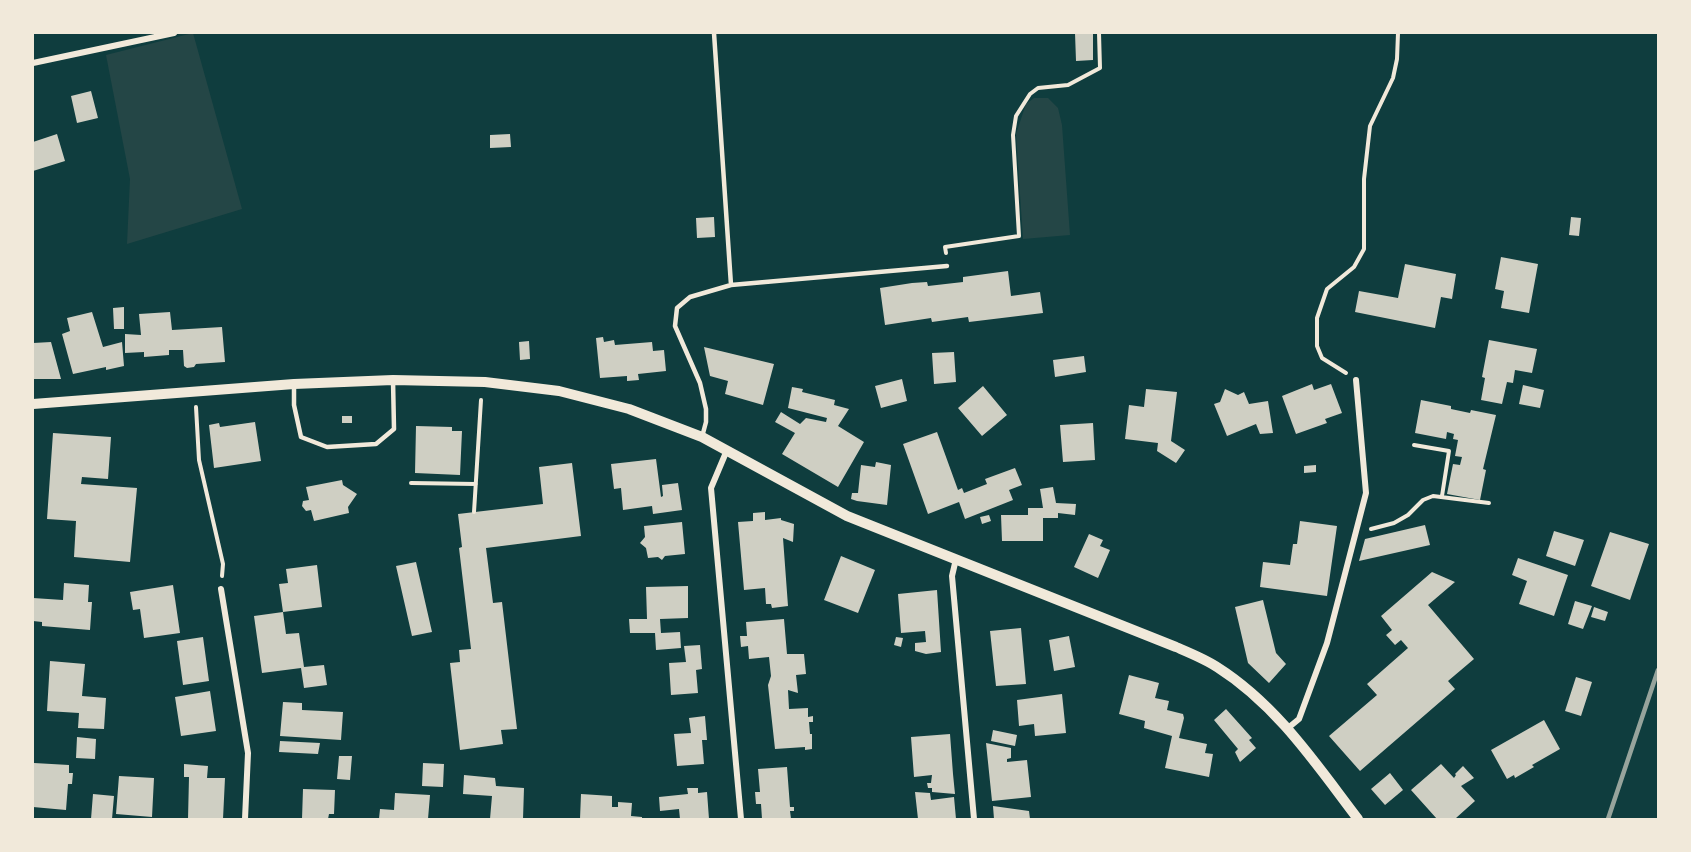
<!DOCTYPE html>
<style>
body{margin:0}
#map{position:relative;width:1691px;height:852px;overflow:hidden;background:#0f3d3e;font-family:"Golos Text",sans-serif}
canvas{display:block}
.frame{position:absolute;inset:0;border:34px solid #f1e9da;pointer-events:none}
</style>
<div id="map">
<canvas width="1691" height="852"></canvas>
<div class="frame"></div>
</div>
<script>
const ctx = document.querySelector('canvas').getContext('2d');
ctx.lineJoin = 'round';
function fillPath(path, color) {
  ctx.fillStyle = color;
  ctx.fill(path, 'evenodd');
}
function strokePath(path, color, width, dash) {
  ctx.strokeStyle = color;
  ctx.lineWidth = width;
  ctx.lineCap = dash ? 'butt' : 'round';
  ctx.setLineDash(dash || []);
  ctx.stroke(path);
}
const green = new Path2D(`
 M193 33 242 209 127 244 130 179 106 55Z
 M1034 98H1048L1058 108 1062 125 1070 235 1023 239 1016 134 1026 104Z`);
const building = new Path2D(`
 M1075 33H1093V60L1076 61Z
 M91 91 98 118 77 123 71 96Z
 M57 134 65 161 33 171V142Z
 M510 134 511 147 490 148V135Z
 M714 217 715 237 697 238 696 218Z
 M1571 217 1581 218 1579 236 1569 235Z
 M1501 257 1538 264 1529 313 1501 308 1504 291 1495 289Z
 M1405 264 1456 274 1452 299 1441 297 1435 328 1355 312 1359 291 1398 298Z
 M1008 271 1011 296 1040 292 1043 313 969 322 968 317 932 322 931 318 885 325 880 288 912 283 927 282 928 286 963 282V277Z
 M124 307V329H114L113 308Z
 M92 312 103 347 122 342 124 366 106 370V367L73 374 62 334 70 331 67 318Z
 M170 312 172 330 222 327 225 362 196 364 194 367 187 368 184 366 183 350H169V355L144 357V352L125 353V334L141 335 139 314Z
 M603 337 604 342 614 340 615 345 652 342 653 351 664 350 666 371 638 374 639 380 627 381V376L600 378 596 338Z
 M1489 340 1537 349 1532 373 1515 370 1513 383 1507 382 1502 404 1481 400 1485 378 1482 377Z
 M529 341 530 359 520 360 519 342Z
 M51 342 61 379H33V343Z
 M704 347 774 364 763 405 725 394 728 381 710 376Z
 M954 352 956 382 934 384 932 353Z
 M1084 356 1086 372 1055 377 1053 360Z
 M902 379 907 401 881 408 875 386Z
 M1312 384 1314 390 1331 384 1342 413 1325 419 1327 423 1296 434 1282 396Z
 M1523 385 1544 390 1540 408 1519 404Z
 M983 386 1007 415 982 436 958 408Z
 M792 387 803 389 802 392 835 400 834 405 849 409 838 426 864 442 838 487 782 454 795 433 775 422 781 412 800 424 806 418 826 422 827 418 788 408Z
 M1146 389 1177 392 1171 441 1185 450 1176 463 1157 451 1158 443 1125 439 1129 405 1144 407Z
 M1225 389 1238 395 1244 392 1249 404 1268 401 1273 433 1260 434 1256 424 1227 436 1214 404 1220 402Z
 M1421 400 1451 406V409L1470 413 1471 410 1496 415 1483 469 1486 470 1480 500 1447 494 1453 464 1460 465 1462 457 1455 456 1458 440 1453 439 1454 434 1447 432 1446 439 1415 433Z
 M342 416H352V423H342Z
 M255 422 261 461 214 468 209 425 219 423 220 427Z
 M1093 423 1095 460 1063 462 1060 425Z
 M416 426 452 427V431H462L460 475 415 473Z
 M937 432 958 490 962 488 964 493 987 484 985 479 1015 468 1022 485 1009 490 1013 500 965 519 959 502 928 514 903 444Z
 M53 433 111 437 108 479 82 477 81 484 137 488 130 562 74 557 76 521 47 519Z
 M656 459 661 497 663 496 662 485 678 483 682 510 653 514 652 506 623 510 621 488 614 489 611 464Z
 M876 462 891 465 887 505 857 501 851 499 852 493H858L861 465 875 467Z
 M572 463 581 536 486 548 493 603 502 602 517 729 501 730 503 744 460 750 450 663 460 662 459 650 471 649 459 548 462 547 458 514 543 504 539 467Z
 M1316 465V472L1304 473V466Z
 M342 480 343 485 357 494 348 507 349 513 314 521 311 510 306 511 302 506 303 501 309 500 306 487Z
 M1053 487 1056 503 1076 504 1075 515 1058 513V518H1043V541H1002L1001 515H1028V508H1043L1040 489Z
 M765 512V520L781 518V520L794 524 793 542 783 538 788 606 772 608 771 604H766L765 588 744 590 738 522 753 521V513Z
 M989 515 991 521 982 524 980 517Z
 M1300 521 1337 526 1327 596 1260 587 1263 562 1290 565 1293 544H1297Z
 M682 522 685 554 665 556 662 560 658 557 648 558 646 548 640 543 645 537 644 526Z
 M1425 525 1430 545 1359 561 1365 539Z
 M1554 531 1584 540 1575 566 1546 556Z
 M1610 532 1649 544 1630 600 1591 586Z
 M1089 534 1103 540 1100 546 1110 550 1098 578 1074 567Z
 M841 556 875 570 858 613 824 600Z
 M1518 558 1568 575 1554 616 1519 604 1527 581 1512 575Z
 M416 562 432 632 412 636 396 566Z
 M317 565 322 607 283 612 279 584 288 583 286 569Z
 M1432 572 1455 582 1428 605 1474 659 1448 681 1455 689 1360 771 1329 736 1377 695 1367 684 1408 648 1401 640 1395 645 1386 635 1392 630 1381 616Z
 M64 583 89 585 88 602H92L90 630 42 626V622L33 621V598L63 600Z
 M173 585 180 633 144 638 140 609 133 610 130 592Z
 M688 586V618L660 619 661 633 680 632 681 648 656 650 655 633H630L629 619H647L646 587Z
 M937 590 941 652 926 654 915 651V643L926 642 925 631 901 633 898 594Z
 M1263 600 1276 653 1286 664 1269 683 1248 663 1235 607Z
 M1575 601 1592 606 1583 629 1568 624Z
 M1594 607 1608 612 1605 621 1591 617Z
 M283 612 286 634 299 633 304 667 324 665 327 685 304 688 301 668 262 673 254 616Z
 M784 619 787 654H804L806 674 796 675 798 693 788 690 789 709 808 708V717L813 716V722H809L810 734H812V749L805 750V747L775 749 768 685 771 676 769 657 749 659 748 646 741 647 740 636H747L746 622Z
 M1021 628 1026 684 996 686 990 631Z
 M1069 636 1075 667 1054 671 1049 640Z
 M203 637 209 681 183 685 177 641Z
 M896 637 903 638 901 647 894 645Z
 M700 645 702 669 696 670 698 693 671 695 669 663 686 662 684 646Z
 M50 661 85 664 82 696 106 698 104 729 78 728 79 713 47 711Z
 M1129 675 1159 683 1155 698 1169 701 1167 710 1183 714 1184 718 1179 738 1207 744 1205 753 1213 754 1209 777 1165 768 1172 736 1144 728 1145 721 1119 714Z
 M1576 677 1592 682 1581 716 1565 711Z
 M210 691 216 731 181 736 175 697Z
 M1062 694 1066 733 1035 736 1034 724 1019 726 1017 700Z
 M283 702 302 703V710L343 712 341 740 280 736Z
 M1226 709 1252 738 1249 740 1256 748 1240 762 1235 752 1238 749 1214 720Z
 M705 716 707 740H702L704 764 677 766 674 734 691 733 689 718Z
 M1544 720 1560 749 1532 765 1534 767 1515 778 1514 775 1507 779 1491 750Z
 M993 730 1017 735 1015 746 991 741Z
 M950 734 953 774 955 794 932 792V788H928L927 783H931L932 775 914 777 911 737Z
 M77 737 96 739 95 759 76 758Z
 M280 741 320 743 318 754 279 752Z
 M986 743 1011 748V758L1007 759V762L1027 760 1031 797 992 801Z
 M339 756H352L350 780 337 779Z
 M34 763 69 765V773H73L72 784H68L66 810 33 807Z
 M423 763 444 764 443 787 422 786Z
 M184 764 208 766 207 778H225L223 819H188L189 777H184Z
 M1441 764 1454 778 1456 775 1455 774 1463 766 1474 778 1461 786 1475 801 1456 818 1457 819H1437L1411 790Z
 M787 767 790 807H794V811H790L791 819H762L761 804H756L755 792H760L758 769Z
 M1390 773 1403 790 1385 805 1371 789Z
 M464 775 495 778 496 786 524 788 523 819H490L492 796 463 794Z
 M119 776 154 778 152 817 116 814Z
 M687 788H698V793L707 792 709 819H680L679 809 660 811 659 797 688 794Z
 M303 789 335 790 334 814H329L328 819H302Z
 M915 792 930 793 931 800 954 797 956 819H918Z
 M395 793 430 795 428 819H379L380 809 394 810Z
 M93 794 114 796 112 819H91Z
 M581 794 612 796V807H618V802L632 803 631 816 642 817V819H580Z
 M993 806 1029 811 1030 819H994Z`);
const path = new Path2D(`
 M946 253 945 247 1019 236 1013 135 1016 116 1030 94 1038 88 1068 85 1100 68 1099 33
 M1346 373 1322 358 1317 346V318L1327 289 1354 267 1364 249V179L1370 126 1393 78 1397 59 1398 33
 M196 407 199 460 223 564 222 576
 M1414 445 1449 451 1442 496
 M411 483 476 484
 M474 512 481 400
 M1371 529 1394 523 1408 515 1423 500 1433 496 1489 503`);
const service = new Path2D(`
 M731 285 947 266
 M294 384V405L301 437 327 447 376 444 394 429 393 380
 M702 437 706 422V409L700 383 675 326 677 308 690 297 731 285 714 33`);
const minor = new Path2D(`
 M33 63 174 33
 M727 450 711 488 741 819
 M956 559 952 576 974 819
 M221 589 248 753 245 819
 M1288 728 1299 719 1327 643 1366 493 1356 380`);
const tertiary = new Path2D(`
 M33 404 294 384 393 380 485 382 559 391 629 409 702 437 847 516 1176 647C1190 653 1205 659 1217 667 1277 705 1316 764 1358 819`);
const rail = new Path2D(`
 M1608 819 1658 670`);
fillPath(green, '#244646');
fillPath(building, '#cfcfc3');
strokePath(path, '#f1e9da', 4);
strokePath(service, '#f1e9da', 4.5);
strokePath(minor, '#f1e9da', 6);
strokePath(tertiary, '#f1e9da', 10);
strokePath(rail, '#97a49c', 4.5);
</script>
